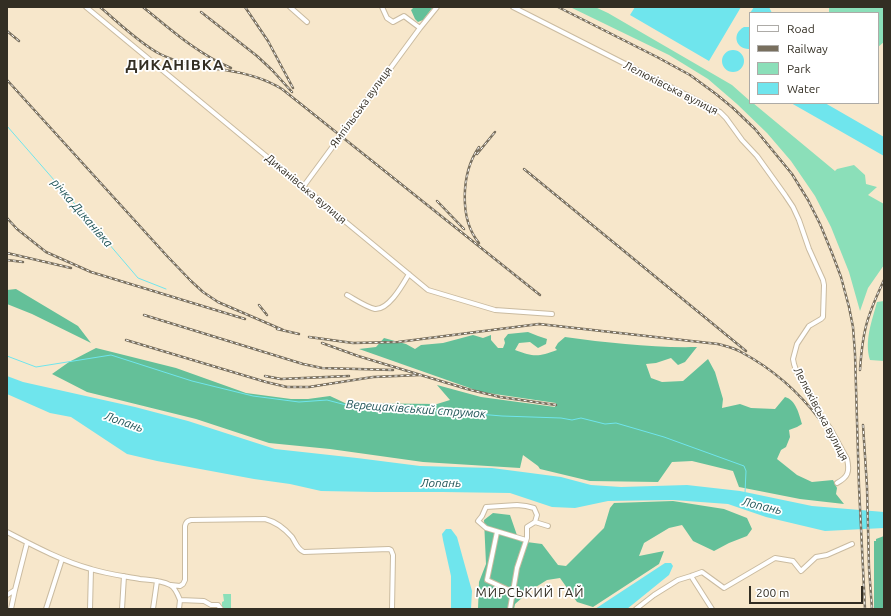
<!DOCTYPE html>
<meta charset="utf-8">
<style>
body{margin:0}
#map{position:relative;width:891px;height:616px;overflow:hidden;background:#f7e7cb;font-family:Ubuntu,sans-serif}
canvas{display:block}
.frame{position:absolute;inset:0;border:8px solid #332e23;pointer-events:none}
.legend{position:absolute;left:749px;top:12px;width:130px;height:92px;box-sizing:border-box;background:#fff;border:1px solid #adaba7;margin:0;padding:5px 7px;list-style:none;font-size:12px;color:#332e23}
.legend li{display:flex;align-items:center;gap:8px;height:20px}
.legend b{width:20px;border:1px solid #adaba7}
.scale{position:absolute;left:749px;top:586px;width:114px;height:18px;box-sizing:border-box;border:2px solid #332e23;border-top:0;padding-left:5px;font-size:12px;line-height:14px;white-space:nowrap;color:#332e23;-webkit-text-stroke:3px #fff;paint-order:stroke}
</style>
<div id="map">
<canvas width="891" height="616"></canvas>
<div class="frame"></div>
<ul class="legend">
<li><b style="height:5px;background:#fff"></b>Road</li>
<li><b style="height:5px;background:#786f5e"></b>Railway</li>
<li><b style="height:11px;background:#8bdfb9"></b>Park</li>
<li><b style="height:11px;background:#6fe5ed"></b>Water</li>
</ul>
<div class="scale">200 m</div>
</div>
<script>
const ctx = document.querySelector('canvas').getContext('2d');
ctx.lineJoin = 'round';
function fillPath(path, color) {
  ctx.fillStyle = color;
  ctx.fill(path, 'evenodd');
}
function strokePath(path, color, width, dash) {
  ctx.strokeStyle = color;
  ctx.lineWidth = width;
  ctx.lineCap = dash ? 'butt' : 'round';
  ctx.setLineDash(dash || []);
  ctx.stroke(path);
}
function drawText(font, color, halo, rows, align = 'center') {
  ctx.font = font + ' Ubuntu,sans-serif';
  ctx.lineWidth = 3.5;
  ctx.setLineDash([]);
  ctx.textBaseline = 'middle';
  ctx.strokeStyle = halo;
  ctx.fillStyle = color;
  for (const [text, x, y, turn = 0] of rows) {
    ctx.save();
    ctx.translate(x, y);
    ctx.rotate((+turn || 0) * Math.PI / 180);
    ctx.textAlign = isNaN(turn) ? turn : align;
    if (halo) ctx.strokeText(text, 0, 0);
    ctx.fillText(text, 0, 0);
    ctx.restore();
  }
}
const green = new Path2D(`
 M570 7H595L608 13 732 85 750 101V103H753L835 171 837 169 854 165 865 175 866 184 877 187 868 195 884 204V265L868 288 860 311 849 272 831 227 815 196 791 161 767 133 737 104 708 79 669 55Z
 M829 7H884V42L878 47V13H829Z
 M884 301V361L870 360C864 341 872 321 877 302Z
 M223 594H231V609H222V602L224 601Z`);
const forest = new Path2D(`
 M414 7H433L423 20 418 22 415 19 411 10Z
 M16 289 78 326 91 343 32 314 7 304V290Z
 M528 332 538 336 547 339 546 344 538 348 530 342 519 343 515 350C534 357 538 357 557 350L555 348 558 343 565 337C609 343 653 348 697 347L685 362 678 365 671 358 656 363 646 364 651 378 662 382 683 381 708 359 715 372 723 399 722 408 740 404 751 408 775 409 785 397C796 400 799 414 802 424L797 427 789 430 790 437 786 447 781 450 777 459 797 475 812 482 833 480 837 488 836 494 844 504 800 499 739 487 733 471 692 461 672 462 658 482 590 481 540 469 538 466 523 455 520 468 423 462 330 449 269 443 196 419 87 392 52 374 69 362 96 348 176 368 246 393 291 399H308L330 396 345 403 437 404 450 400 437 385 481 397 555 407 556 403 481 392 359 349 376 347 384 338 406 344 415 349 421 345 443 343 473 335 483 338 491 335V340L498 348H503L505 343 504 339 508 334Z
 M673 501 724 509 747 518 752 529 747 536 729 543 714 551 693 541 682 525 669 528 644 543 639 556 664 551 659 564 593 607 577 602 560 578 547 580 531 590 515 604 514 609H478L479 582 486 564 484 520 493 513 510 515 519 541 542 544 558 565 566 566 604 528 610 508 614 503Z
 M884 536V609H874V541H876V539Z`);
const water = new Path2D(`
 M635 7H741L709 61 630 15Z
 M754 7H769L772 13H750Z
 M744 27H750V49C736 50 731 34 744 27Z
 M722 61a11 11 0 1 1 22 0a11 11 0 1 1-22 0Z
 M791 103H825L884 137V156Z
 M7 376 23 382 135 407 188 421 275 449 357 458 420 466 492 468 561 477 591 485 621 487 687 485 740 491 812 506 884 512V528L825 531 766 517 728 504 673 500 608 501 575 508 552 507 510 493 443 492H375L321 491 290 484 254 479 157 461 127 454 71 417 50 413 7 394Z
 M446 529H451L457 537 472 591 471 609H451V576L443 540 442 534Z
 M665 563H671L673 566 669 575 627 609H595Z`);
const stream = new Path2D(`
 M7 126 68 196 138 278 166 289
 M7 356 36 367 111 355 192 381 253 396 299 402 327 400 350 406 443 411 502 416 561 418 572 420 581 418 605 424 616 423 664 437 744 466 746 471 745 493`);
const minor = new Path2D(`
 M86 7 428 290 495 310 552 314
 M290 7 307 22
 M382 7 387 18 393 22 404 16 420 28
 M513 7 720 112 726 118 742 140 757 156 785 195 793 207 799 220 809 249 823 280 824 285 823 317 821 319 809 326 797 344 793 359 794 364 796 370 817 405 819 413 830 428 847 459C850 472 848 477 837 483
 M303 187 420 28 437 7
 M347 295C356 300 366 307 375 309 389 310 403 284 409 274
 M7 532C34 546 62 561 91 569 107 574 124 576 140 579 149 580 161 580 170 585 175 587 178 595 180 600L204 601 211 605H218L221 609
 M497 532 487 580 513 592
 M526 540 486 528 478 521 482 516 486 507 517 505 526 506 534 508 537 515 535 522
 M691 576 712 609
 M171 585 180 586 183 584 185 580V526C186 522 187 521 191 520L265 519C277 522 285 529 292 537 296 543 297 549 304 552L389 549 391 550 393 555 392 609
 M7 595 15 590
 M11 609 15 590 27 543
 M46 609 62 559
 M90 609 91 569
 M122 609 124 576
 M153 609 157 581
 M179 609 180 600
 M510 609 517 568 527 538V527L535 522 548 526
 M636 609 654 595 678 580 691 576 702 572 724 588 775 558 793 561 801 571 816 557 827 555 852 544`);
const rail = new Path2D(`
 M100 7C118 22 139 43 160 54 168 58 177 61 186 64 199 68 211 68 225 70 245 73 264 78 282 89L540 295
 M143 7C171 30 198 54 231 68
 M245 7 268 41 293 88
 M558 7 657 57 690 75 716 94 733 108 755 129 792 174 808 200 820 224 832 253 841 277 849 307 853 327 855 354 859 487 865 609
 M201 12 257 56 272 70 292 92
 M7 31 19 41
 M7 80 167 256 191 281 203 292 218 302 283 330
 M479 147C461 173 459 219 479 243
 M477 154 495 132
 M524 169 746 351
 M437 201 464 229
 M7 218 17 229 46 252 91 272 245 319
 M7 253 71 268
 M7 260 23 262
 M259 305 267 315
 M144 315 303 364 322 368 393 370
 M277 329 299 334
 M309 337 353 343 398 342 539 324 718 344C725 346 734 348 741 352 771 368 799 392 820 420
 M126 340 266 382 287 387H309L373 377 420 375
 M322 343 358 356 467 389 500 397 556 405
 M860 370C861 356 862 341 866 326 870 310 877 295 884 280
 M265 376 281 379 349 376
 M863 425 867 487 869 568 872 609`);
const streetNames = [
 ["Лелюківська вулиця",671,88,27],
 ["Ямпільська вулиця",361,107,-54],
 ["Диканівська вулиця",306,189,40],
 ["Лелюківська вулиця",821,414,62]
];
const waterNames = [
 ["річка Диканівка",82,213,49],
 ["Верещаківський струмок",416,409,4],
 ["Лопань",124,422,19],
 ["Лопань",441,483],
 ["Лопань",762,506,13]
];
const quarterNames = [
 ["МИРСЬКИЙ ГАЙ",530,593]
];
const districtNames = [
 ["ДИКАНІВКА",175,65]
];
fillPath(green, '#8bdfb9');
fillPath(forest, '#64c099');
fillPath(water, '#6fe5ed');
strokePath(stream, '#6fe5ed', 1);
strokePath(minor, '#cabba0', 6);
strokePath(minor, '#fff', 4);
strokePath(rail, '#786f5e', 2.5);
strokePath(rail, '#fff', 1, [3]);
drawText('11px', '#332e23', '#fff', streetNames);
drawText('italic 12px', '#225659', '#fff', waterNames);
ctx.letterSpacing = '1px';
drawText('13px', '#332e23', '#fff', quarterNames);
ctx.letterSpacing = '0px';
ctx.letterSpacing = '1px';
drawText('bold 15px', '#332e23', '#fff', districtNames);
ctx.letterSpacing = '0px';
</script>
